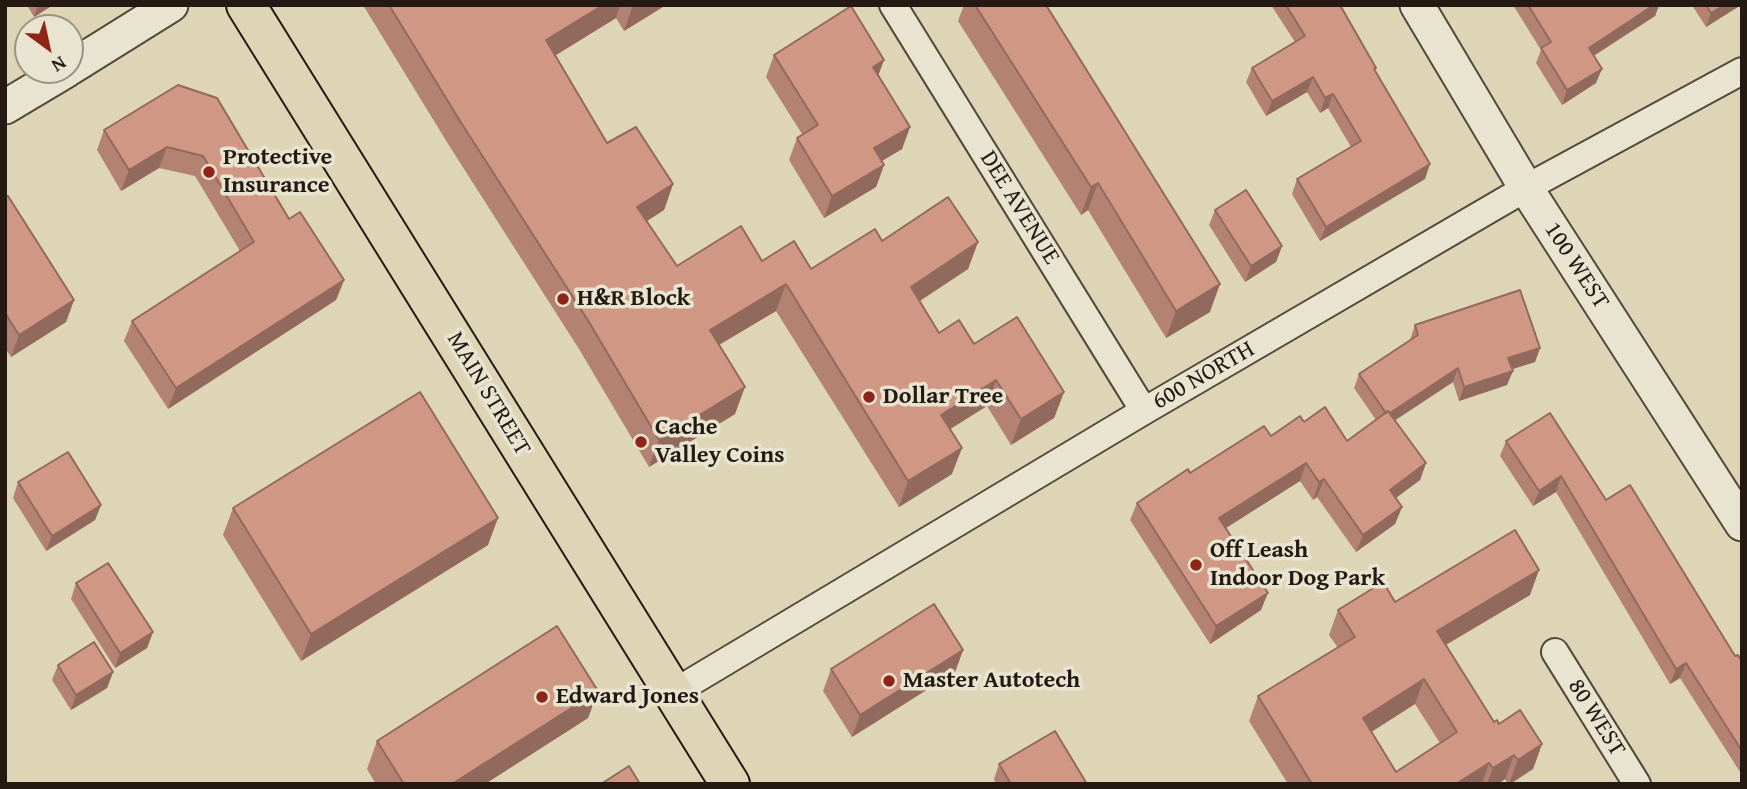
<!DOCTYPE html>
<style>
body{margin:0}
#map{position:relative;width:1747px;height:789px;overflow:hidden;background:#ddd5b6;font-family:"Gentium Book Plus",serif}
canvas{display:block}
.frame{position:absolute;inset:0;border:7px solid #241a13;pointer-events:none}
.north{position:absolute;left:14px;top:14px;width:70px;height:70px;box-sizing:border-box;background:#e9e4d0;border:2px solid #9a9384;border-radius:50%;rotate:147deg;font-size:19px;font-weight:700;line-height:28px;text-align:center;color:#241a13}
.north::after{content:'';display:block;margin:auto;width:24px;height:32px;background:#8f2418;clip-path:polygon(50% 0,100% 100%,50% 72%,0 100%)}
</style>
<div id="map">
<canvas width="1747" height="789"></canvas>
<div class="frame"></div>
<div class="north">N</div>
</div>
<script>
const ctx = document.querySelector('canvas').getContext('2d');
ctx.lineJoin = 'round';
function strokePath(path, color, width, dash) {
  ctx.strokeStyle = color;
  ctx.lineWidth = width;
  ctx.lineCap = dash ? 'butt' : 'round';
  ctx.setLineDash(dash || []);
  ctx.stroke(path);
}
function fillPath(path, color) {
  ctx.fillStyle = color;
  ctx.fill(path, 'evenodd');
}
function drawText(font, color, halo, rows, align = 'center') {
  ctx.font = font + ' "Gentium Book Plus",serif';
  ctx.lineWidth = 7;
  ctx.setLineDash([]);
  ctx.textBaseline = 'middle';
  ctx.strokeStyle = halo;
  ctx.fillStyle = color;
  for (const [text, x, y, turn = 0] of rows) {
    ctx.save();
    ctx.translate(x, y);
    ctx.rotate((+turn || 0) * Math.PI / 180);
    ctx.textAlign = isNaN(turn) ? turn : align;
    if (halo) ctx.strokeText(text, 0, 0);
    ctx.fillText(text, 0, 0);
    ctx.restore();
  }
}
const minor = new Path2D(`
 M893 5 1144 411
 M1555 652 1637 784
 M673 693 1144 411 1526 188 1742 71`);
const tertiary = new Path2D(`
 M1417 5 1526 188 1742 524
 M70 68 171 5
 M5 107 67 70`);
const primary = new Path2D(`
 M246 5 730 784`);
const wall = new Path2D(`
 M27 5H53L34 17Z
 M363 5H666L624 31 616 18 555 55 607 143 673 184 664 210 646 221 677 266 762 261 811 269 882 241 978 242 968 269 920 301 939 333 974 344 1064 392 1054 418 1011 445 987 406 950 429 952 474 899 507 776 311 719 345 735 414 649 467 579 349 450 147Z
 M964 5H1046L1210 312 1166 338 1088 210 1081 215 958 21Z
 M1271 5H1340L1375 71 1425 179 1320 241 1292 194 1297 179 1351 147 1328 108 1320 113 1307 92 1266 116 1246 82 1252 68 1295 42Z
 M1513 5H1659L1655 16 1594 56 1596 83 1562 105 1536 63 1541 50Z
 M1692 5H1741L1706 27Z
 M774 55 878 75 910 127 902 149 882 161 884 165 876 187 824 218 789 160 797 138 802 134 766 77Z
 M178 85 289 219 344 280 336 300 168 409 124 341 132 321 240 251 195 176 159 168 121 191 97 150 104 130Z
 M5 197 74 300 66 322 11 357 5 348Z
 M1215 210 1282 246 1276 262 1245 282 1209 225Z
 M1415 325 1540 348 1535 362 1512 369 1507 385 1459 401 1453 382 1395 420 1426 463 1420 480 1396 498 1402 507 1395 524 1356 552 1317 497 1313 500 1300 481 1226 528 1261 610 1210 644 1130 520 1137 503 1190 473 1304 422 1347 441 1376 420 1354 388 1359 374 1410 340Z
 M1506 441 1606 500 1735 656 1742 662V775L1680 678 1670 684 1556 492 1533 506 1500 456Z
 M18 482 101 505 95 520 46 551 13 498Z
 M233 508 488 545 301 661 223 535Z
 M76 583 153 632 147 648 115 668 71 599Z
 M1530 595 1446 645 1494 722 1542 744 1533 769 1511 784H1508L1505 779 1498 784H1288L1249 721 1258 696 1338 648 1329 635 1338 610 1395 602ZM1415 704 1440 743 1396 772 1371 732Z
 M963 650 955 672 852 737 823 691 831 669Z
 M58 665 113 672 107 688 71 710 52 680Z
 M598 691 588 718 485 784H376L367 769 377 741Z
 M999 764 1087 784H996L994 779Z`);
const shadedWall = new Path2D(`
 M38 5H53L34 17Z
 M603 5H620L616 18 537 67 546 40Z
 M633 5H666L624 31Z
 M1654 5H1659L1655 16 1583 62 1589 48Z
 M1724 5H1741L1706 27 1711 13Z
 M884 60 876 82 873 67Z
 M1602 69 1596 83 1562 105 1567 90Z
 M1313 77 1307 92 1266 116 1272 101Z
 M1333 94 1328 108 1320 113 1325 98Z
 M910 127 902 149 866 170 874 148Z
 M167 147 159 168 121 191 129 170Z
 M1430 164 1425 179 1320 241 1326 227Z
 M884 165 876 187 824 218 832 196Z
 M1098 183 1088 210 1081 215 1091 187Z
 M673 184 664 210 627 234 637 207Z
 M978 242 968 269 901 313 911 287Z
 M1282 246 1276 262 1245 282 1251 266Z
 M344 280 336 300 168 409 176 388Z
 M786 284 776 311 700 356 710 330Z
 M1220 284 1210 312 1166 338 1176 311Z
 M74 300 66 322 11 357 19 335Z
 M1540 348 1535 362 1503 372 1508 358Z
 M1458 368 1453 382 1382 429 1387 414Z
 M1513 371 1507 385 1459 401 1464 387Z
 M996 380 987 406 931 441 941 415Z
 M745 387 735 414 649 467 659 440Z
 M1064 392 1054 418 1011 445 1021 419Z
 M962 448 952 474 899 507 908 481Z
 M1306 463 1300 481 1213 536 1219 518Z
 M1426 463 1420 480 1383 507 1390 490Z
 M1561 476 1556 492 1533 506 1539 491Z
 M1324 479 1317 497 1313 500 1319 482Z
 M101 505 95 520 46 551 52 536Z
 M1402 507 1395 524 1356 552 1363 535Z
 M498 518 488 545 301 661 311 634Z
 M1539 570 1530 595 1428 655 1437 631Z
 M1268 593 1261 610 1210 644 1216 626Z
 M153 632 147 648 115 668 120 653Z
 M963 650 955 672 852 737 860 715Z
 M1686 663 1680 678 1670 684 1676 669Z
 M113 672 107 688 71 710 76 695Z
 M1424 679 1415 704 1354 743 1363 718Z
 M598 691 588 718 485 784H452Z
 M1542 744 1533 769 1509 784 1518 760Z
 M1514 755 1505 779 1498 784H1487L1493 768Z
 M1489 763 1482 784H1456Z`);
const building = new Path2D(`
 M389 5H603L546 40 607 143 636 127 673 184 637 207 677 266 741 226 762 261 794 241 811 269 875 229 882 241 948 197 978 242 911 287 939 333 959 320 974 344 1017 317 1064 392 1021 419 996 380 941 415 962 448 908 481 786 284 710 330 745 387 659 440 589 322 460 121Z
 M975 5H1046L1220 284 1176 311 1098 183 1091 187Z
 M1286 5H1340L1376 68 1374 69 1430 164 1326 227 1297 179 1361 141 1333 94 1325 98 1313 77 1272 101 1252 68 1305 36Z
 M1528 5H1654L1589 48 1602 69 1567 90 1541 48 1551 42Z
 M1706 5H1724L1711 13Z
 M851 6 884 60 873 67 910 127 874 148 884 165 832 196 797 138 818 125 774 55Z
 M178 85 217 98 289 219 300 212 344 280 176 388 132 321 254 242 203 156 167 147 129 170 104 130Z
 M1246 190 1282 246 1251 266 1215 210Z
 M8 196 74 300 19 335 5 313V197Z
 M1520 290 1540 348 1508 358 1513 371 1464 387 1458 368 1390 413 1388 411 1386 413 1359 374 1418 335 1415 325Z
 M420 392 498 518 311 634 233 508Z
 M1325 407 1347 441 1388 411 1426 463 1390 490 1402 507 1363 535 1324 479 1319 482 1306 463 1219 518 1268 593 1216 626 1137 503 1188 469 1190 473 1264 426 1271 436 1300 416 1304 422Z
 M1550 413 1606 500 1630 485 1735 656 1738 655 1742 662V751L1686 663 1676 669 1561 476 1539 491 1506 441Z
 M68 452 101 505 52 536 18 482Z
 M1515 530 1539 570 1437 631 1494 722 1497 720 1499 724 1520 710 1542 744 1518 760 1514 755 1493 768 1489 763 1456 784H1312L1258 696 1355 637 1338 610 1383 582 1395 602ZM1424 679 1457 732 1396 772 1363 718Z
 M108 563 153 632 120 653 76 583Z
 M934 604 963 650 860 715 831 669Z
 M557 626 598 691 452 784H404L377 741Z
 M94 642 113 672 76 695 58 665Z
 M1055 731 1087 784H1011L999 764Z
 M629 766 640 784H601Z`);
const markers = [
 [209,172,7,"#8f2418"],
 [563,299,7,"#8f2418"],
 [869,397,7,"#8f2418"],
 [641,442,7,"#8f2418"],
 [1196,565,7,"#8f2418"],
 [889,681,7,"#8f2418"],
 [542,697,7,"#8f2418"]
];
const poiNames = [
 ["Protective",223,158],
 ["Insurance",223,186],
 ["H&R Block",577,299],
 ["Dollar Tree",883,397],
 ["Cache",655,428],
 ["Valley Coins",655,456],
 ["Off Leash",1210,551],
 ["Indoor Dog Park",1210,579],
 ["Master Autotech",903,681],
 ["Edward Jones",556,697]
];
const streetNames = [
 ["DEE AVENUE",1019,208,58],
 ["100 WEST",1576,266,57],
 ["600 NORTH",1204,376,-30],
 ["MAIN STREET",488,394,59],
 ["80 WEST",1596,718,58]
];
strokePath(minor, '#52493c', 30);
strokePath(tertiary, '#52493c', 37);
strokePath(primary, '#241a13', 42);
strokePath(minor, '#e9e4d0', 26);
strokePath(tertiary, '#e9e4d0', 33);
strokePath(primary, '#ddd5b6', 38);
fillPath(wall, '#b38272');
fillPath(shadedWall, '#926a5d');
fillPath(building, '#d09785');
strokePath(building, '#926a5d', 2);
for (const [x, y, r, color] of markers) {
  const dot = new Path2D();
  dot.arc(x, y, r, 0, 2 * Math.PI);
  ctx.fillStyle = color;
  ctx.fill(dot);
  strokePath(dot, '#e9e4d0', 2.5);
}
drawText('bold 24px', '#241a13', '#e9e4d0', poiNames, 'left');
drawText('24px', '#241a13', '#e9e4d0', streetNames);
</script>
